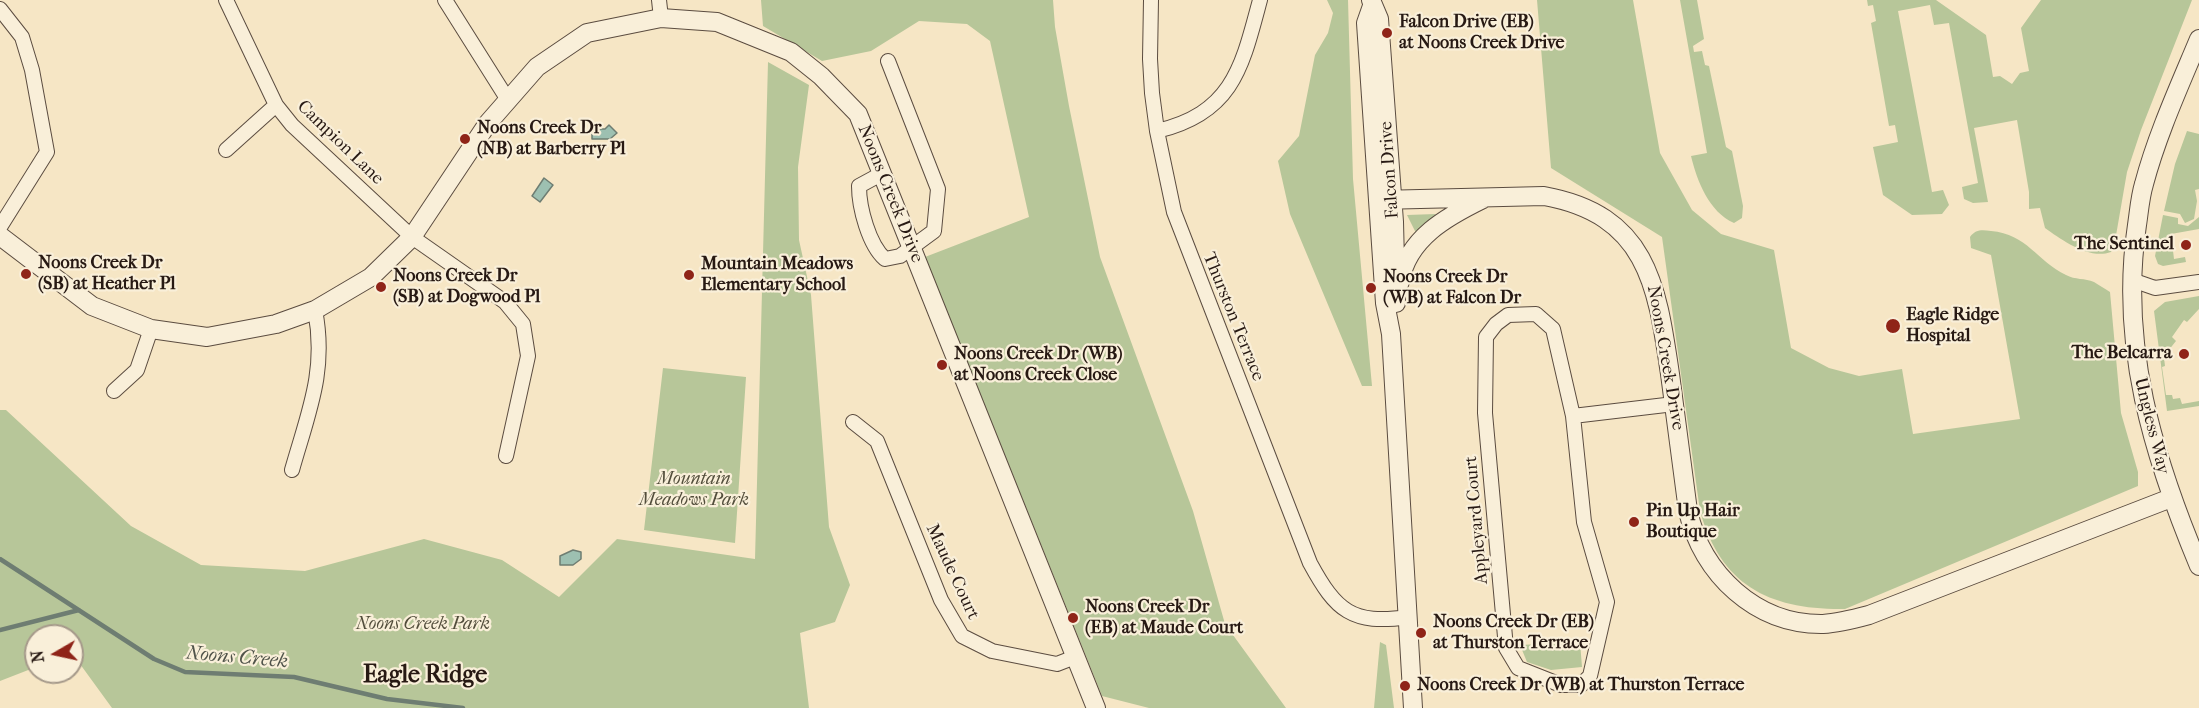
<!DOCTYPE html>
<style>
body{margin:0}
#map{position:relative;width:2199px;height:708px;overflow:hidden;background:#f6e6c5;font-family:"IM FELL French Canon",serif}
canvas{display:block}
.north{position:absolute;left:24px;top:624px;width:60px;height:60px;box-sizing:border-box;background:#f9efd9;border:2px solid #a5998a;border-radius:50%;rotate:261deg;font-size:16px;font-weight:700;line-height:24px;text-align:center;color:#271913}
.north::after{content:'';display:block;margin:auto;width:21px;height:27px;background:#8f2418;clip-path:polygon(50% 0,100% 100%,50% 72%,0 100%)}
</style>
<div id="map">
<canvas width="2199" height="708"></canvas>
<div class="north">N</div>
</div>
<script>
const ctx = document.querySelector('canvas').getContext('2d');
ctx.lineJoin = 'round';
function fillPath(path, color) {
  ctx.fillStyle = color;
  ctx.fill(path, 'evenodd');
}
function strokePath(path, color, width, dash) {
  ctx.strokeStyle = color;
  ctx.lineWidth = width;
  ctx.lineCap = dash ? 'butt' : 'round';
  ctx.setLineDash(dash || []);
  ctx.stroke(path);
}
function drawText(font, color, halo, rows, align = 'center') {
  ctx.font = font + ' "IM FELL French Canon",serif';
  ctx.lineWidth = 4.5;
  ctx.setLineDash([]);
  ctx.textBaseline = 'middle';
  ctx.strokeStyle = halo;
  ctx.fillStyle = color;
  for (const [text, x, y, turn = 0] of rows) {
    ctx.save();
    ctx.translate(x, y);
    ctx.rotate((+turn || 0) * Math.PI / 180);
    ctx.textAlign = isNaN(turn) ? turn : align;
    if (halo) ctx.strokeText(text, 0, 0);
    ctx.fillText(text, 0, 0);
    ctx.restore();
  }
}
const green = new Path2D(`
 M761 0H1053L1055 27 1069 106 1100 257 1193 511 1225 624 1286 708H1149L1102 696 925 257 1029 217 990 41 967 24 919 21 871 51 822 61 763 26Z
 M1327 0H1348L1353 179 1372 386H1362L1290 214 1278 161 1299 136 1315 55 1328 33 1333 13Z
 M1537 0H1633L1660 153 1692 210 1721 234 1774 250 1791 348 1829 368 1859 376 1902 369 1913 434 2020 419 1991 255 1971 248 1970 237C1976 229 1982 230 1991 231 2027 234 2037 261 2066 275 2075 280 2085 278 2094 282 2099 285 2105 289 2110 292L2121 413 2138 472V486L1845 609C1770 610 1721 586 1700 511L1662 237 1551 168Z
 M1680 0H1697L1704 39 1693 46 1694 52 1702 51 1705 65 1709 66 1726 147 1732 151 1743 206 1742 218 1734 223C1709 212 1697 181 1691 156L1707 153Z
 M1867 0H1936L1986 35 1993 77 2000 76 2012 84 2020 73 2029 71 2021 28 2041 0H2192L2141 130 2127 172 2114 247 2111 252C2089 260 2062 240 2045 228L2040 208 2029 209V192L2017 120 1974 128 1988 202 1973 203 1964 199 1962 187 1978 183 1949 23 1934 25 1930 5 1898 11 1932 192 1943 190 1949 205 1942 214 1912 215 1883 195 1873 147 1898 142 1895 125 1889 126 1871 23 1876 21 1873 5 1868 6Z
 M768 62 809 85 798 167 799 240 811 295 829 527 850 585 835 622 800 633 809 708H112L72 653V636H36V667L0 681V410H6L131 526 201 565 305 571 424 539 502 560 559 597 617 539 755 559Z
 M2187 131 2199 134V189L2195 190 2197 201 2194 219 2185 223 2180 214 2164 211 2175 164Z
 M2199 209V229L2171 234 2174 259 2185 257 2186 262 2163 266 2158 264 2155 256 2163 215 2178 218V224L2188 226 2199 217Z
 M1436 214 1416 233 1407 215Z
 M2199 296V309L2187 322 2184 320 2172 337 2176 341 2168 351 2169 357 2164 358 2165 366 2162 367 2166 395H2172L2173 399 2180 398 2182 404 2199 401V406L2167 411 2154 311 2165 302Z
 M663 368 746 377 735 543 644 530Z
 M1380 642 1386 645 1394 708H1374Z
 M1580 642 1582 667 1551 670 1527 662 1520 645Z`);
const water = new Path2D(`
 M609 125 617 133 610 139H592V129H605Z
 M544 178 553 185 540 202 532 196Z
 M573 550 581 552V559L573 565H560V556Z`);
const stream = new Path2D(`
 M0 559 154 659 185 672 294 677 387 699 463 708
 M0 630 79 610`);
const minor = new Path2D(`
 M226 0 276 105 292 125 412 237 505 302 523 324 528 356 506 456
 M445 0 508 100
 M659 0 661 18
 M1151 0 1150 59 1152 93 1157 131 1174 212 1310 563C1336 611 1352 625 1408 617
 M0 9 22 37 32 70 47 152 0 227
 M1157 131C1233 113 1242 67 1260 0
 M226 150 276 105
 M883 173 859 186C859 208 869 245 885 259L900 256 934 231 938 189 888 61
 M2132 280 2155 288 2199 282
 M1536 314 1553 329 1573 416 1584 522 1607 602 1590 676 1581 685H1561L1518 668 1506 648 1485 413 1486 337 1496 324 1508 315Z
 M114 391 137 370 151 329
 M1573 416 1674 404
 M853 422 877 441 941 600 962 636 992 651 1057 664 1075 657
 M292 470C308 413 327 371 315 310`);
const tertiary = new Path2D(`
 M1371 0 1379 19 1394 222 1396 303
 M1372 6 1366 23 1385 303 1391 334 1413 708
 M2199 39C2179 87 2157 135 2144 184 2140 197 2139 212 2137 225 2119 345 2153 456 2199 566
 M1379 200 1544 196C1648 215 1657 286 1670 374 1676 420 1682 465 1688 511 1702 574 1756 625 1823 624 1839 623 1854 619 1869 615L2171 498
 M0 236 92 306 151 329 207 337 276 324 315 310 371 277 412 237 488 123 537 67 587 33 661 18 717 22 791 52 821 76 858 114 1096 708
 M1400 282C1407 238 1448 216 1483 199`);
const markers = [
 [1387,33,6,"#8f2418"],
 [465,139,6,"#8f2418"],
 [2186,245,6,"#8f2418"],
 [26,274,6,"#8f2418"],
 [689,275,6,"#8f2418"],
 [381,287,6,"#8f2418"],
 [1371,288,6,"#8f2418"],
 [1893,326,8,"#8f2418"],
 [2184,354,6,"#8f2418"],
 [942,365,6,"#8f2418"],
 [1634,522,6,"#8f2418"],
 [1073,618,6,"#8f2418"],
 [1421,633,6,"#8f2418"],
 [1405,686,6,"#8f2418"]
];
const poiNames = [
 ["Falcon Drive (EB)",1399,23],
 ["at Noons Creek Drive",1399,44],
 ["Noons Creek Dr",477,129],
 ["(NB) at Barberry Pl",477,150],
 ["The Sentinel",2174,245,"right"],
 ["Noons Creek Dr",38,264],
 ["(SB) at Heather Pl",38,285],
 ["Mountain Meadows",701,265],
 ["Elementary School",701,286],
 ["Noons Creek Dr",393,277],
 ["(SB) at Dogwood Pl",393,298],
 ["Noons Creek Dr",1383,278],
 ["(WB) at Falcon Dr",1383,299],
 ["Eagle Ridge",1906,316],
 ["Hospital",1906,337],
 ["The Belcarra",2172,354,"right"],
 ["Noons Creek Dr (WB)",954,355],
 ["at Noons Creek Close",954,376],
 ["Pin Up Hair",1646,512],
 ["Boutique",1646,533],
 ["Noons Creek Dr",1085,608],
 ["(EB) at Maude Court",1085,629],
 ["Noons Creek Dr (EB)",1433,623],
 ["at Thurston Terrace",1433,644],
 ["Noons Creek Dr (WB) at Thurston Terrace",1417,686]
];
const streetNames = [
 ["Campion Lane",340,143,44],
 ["Falcon Drive",1390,170,-94],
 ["Noons Creek Drive",890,194,68],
 ["Thurston Terrace",1233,317,68],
 ["Noons Creek Drive",1665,358,80],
 ["Ungless Way",2151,426,76],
 ["Appleyard Court",1477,520,-95],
 ["Maude Court",952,572,65]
];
const parkNames = [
 ["Mountain",694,480],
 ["Meadows Park",694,501],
 ["Noons Creek Park",423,625]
];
const waterNames = [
 ["Noons Creek",237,658,5]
];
const districtNames = [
 ["Eagle Ridge",425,676]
];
fillPath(green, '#b7c699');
fillPath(water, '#9dc0b1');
strokePath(water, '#6e7d72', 1.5);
strokePath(stream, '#6e7d72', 4.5);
strokePath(minor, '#5b4c40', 16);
strokePath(tertiary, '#5b4c40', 20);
strokePath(minor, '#f9efd9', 14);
strokePath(tertiary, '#f9efd9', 18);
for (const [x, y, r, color] of markers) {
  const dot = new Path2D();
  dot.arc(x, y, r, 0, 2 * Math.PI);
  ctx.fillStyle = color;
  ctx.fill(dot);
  strokePath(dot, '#f9efd9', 2);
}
drawText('bold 18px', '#271913', '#f9efd9', poiNames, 'left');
drawText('18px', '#271913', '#f9efd9', streetNames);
drawText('italic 18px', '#524d3b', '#f9efd9', parkNames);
drawText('italic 20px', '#50534a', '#f9efd9', waterNames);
drawText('bold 24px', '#271913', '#f9efd9', districtNames);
</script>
